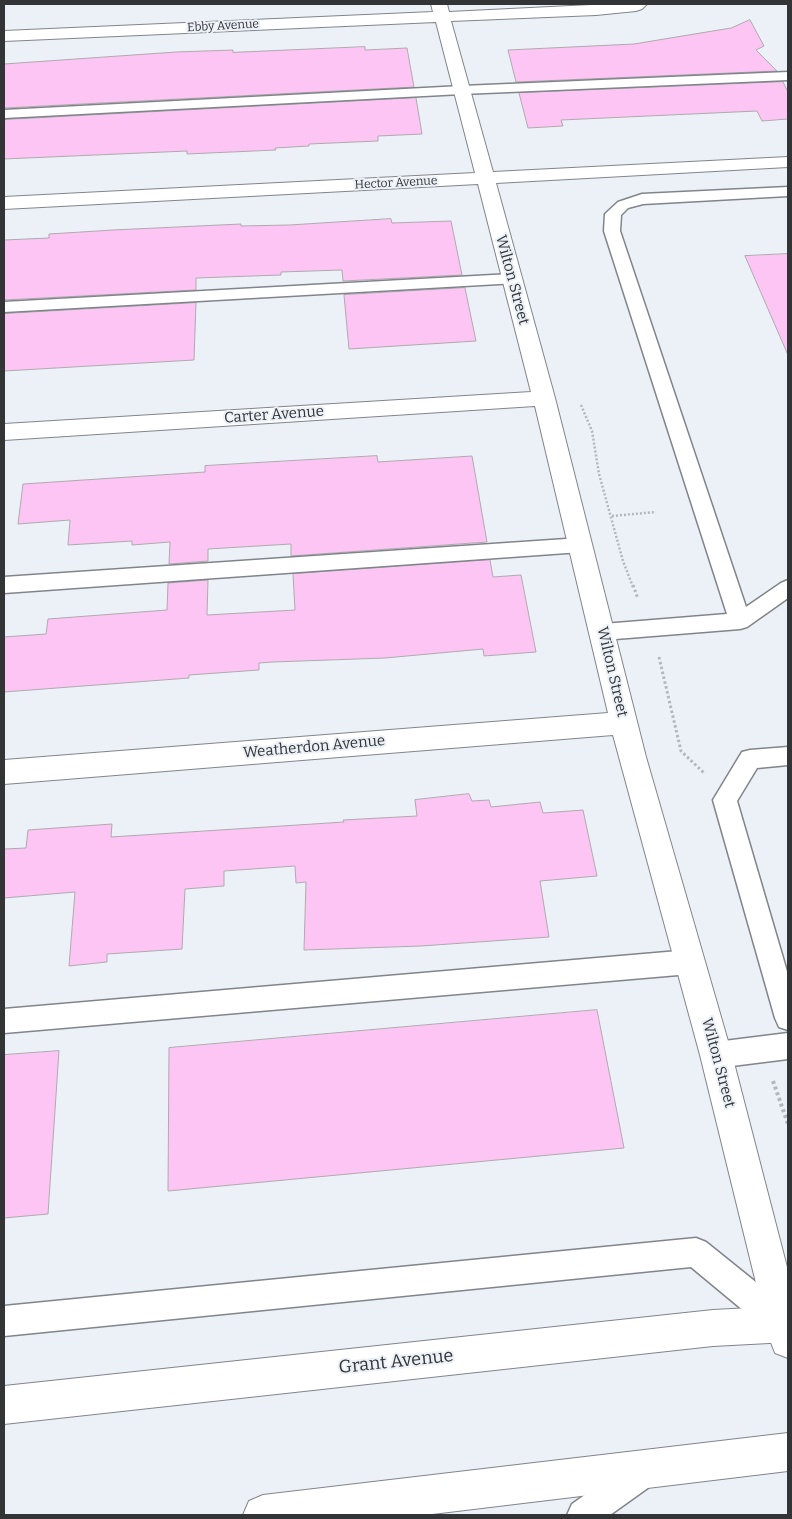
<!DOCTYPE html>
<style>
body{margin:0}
#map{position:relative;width:792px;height:1519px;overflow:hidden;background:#ecf1f8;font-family:Bitter,serif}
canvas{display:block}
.frame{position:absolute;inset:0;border:5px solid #323436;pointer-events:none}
</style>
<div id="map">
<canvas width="792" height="1519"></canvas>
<div class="frame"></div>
</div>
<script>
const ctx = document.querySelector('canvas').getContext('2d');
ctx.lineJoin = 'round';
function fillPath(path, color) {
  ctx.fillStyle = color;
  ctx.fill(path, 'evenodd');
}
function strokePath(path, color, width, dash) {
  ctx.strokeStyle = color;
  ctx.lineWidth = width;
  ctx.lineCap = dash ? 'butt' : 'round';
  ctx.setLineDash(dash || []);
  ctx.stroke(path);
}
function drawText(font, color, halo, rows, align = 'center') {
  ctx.font = font + ' Bitter,serif';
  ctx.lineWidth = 4;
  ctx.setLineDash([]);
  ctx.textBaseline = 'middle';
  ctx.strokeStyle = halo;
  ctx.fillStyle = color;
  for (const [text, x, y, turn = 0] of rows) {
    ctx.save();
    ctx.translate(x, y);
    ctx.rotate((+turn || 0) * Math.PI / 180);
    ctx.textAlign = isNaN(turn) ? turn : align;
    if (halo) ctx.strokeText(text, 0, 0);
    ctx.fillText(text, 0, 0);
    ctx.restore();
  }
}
const building = new Path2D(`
 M750 20 764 46 756 50 777 71 516 82 508 50 634 44 731 28Z
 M365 47V50L407 48 414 87 4 108V64L176 52 233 50V52Z
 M783 82 788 92V119L762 121 757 111 561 120 563 126 528 128 519 93Z
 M416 98 422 134 378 136V141L309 144V146L275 148 276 150 187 154V151L4 159V120Z
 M391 219 392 223 451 221 462 275 343 281 342 270 281 272V275L196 278V290L4 300V240L49 238V234L113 230 241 224V226L289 225Z
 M788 254V355L745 256Z
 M465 288 476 341 349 349 344 295Z
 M196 303 194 360 4 371V314Z
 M377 456 378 462 472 456 487 542 291 556V544L208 549V561L169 564 170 542 132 545V541L68 545 70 520 18 524 23 484 205 472V466Z
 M490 560 493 577 521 575 536 652 484 656 483 649 385 658 273 662 259 663V670L189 675V678L4 692V637L46 634 48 619 167 610 168 583 208 580 207 615 295 610 293 574Z
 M469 794 472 801 489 800 491 807 540 802 543 813 583 810 597 876 540 881 549 937 421 946 304 950 306 882 296 883 295 866 224 871V886L185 889 182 949 107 954V962L69 966 75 892 4 898V849L26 848 28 830 112 824 111 837 344 822 343 820 417 816 415 800Z
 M597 1010 624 1148 168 1191 169 1048Z
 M59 1051 48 1214 4 1218V1055Z`);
const pathFar2 = new Path2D(`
 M581 405 592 431 599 474 623 561 633 587
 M612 516 656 512`);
const pathFar1 = new Path2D(`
 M633 585 638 599
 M659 657 681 751 704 773`);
const path = new Path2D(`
 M773 1081 788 1124`);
const lane = new Path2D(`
 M788 72V80L462 94 4 118V110L462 86Z
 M788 187V196L643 204 628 208 621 215 620 231 746 607 781 583 788 580V598L747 627 740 629 603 640 596 638 593 632 596 626 603 624 727 614 604 231 605 214 618 202 642 194Z
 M511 274 517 275 519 279 517 283 4 312V302Z
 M581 538 588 540 591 545 588 550 581 552 4 593V577Z
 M788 747V765L757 768 737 801 788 975V1030L779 1027 775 1018 713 800 742 752 750 750Z
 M690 950 699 954 703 962 699 970 690 974 4 1033V1009Z
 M788 1033V1059L716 1068 707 1064 703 1055 707 1046 716 1042Z
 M696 1238 706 1242 788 1308V1337L784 1339 773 1335 691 1267 4 1336V1306Z
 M641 1458 652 1463 657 1474 652 1485 610 1515H567L572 1504 630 1463Z`);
const street = new Path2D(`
 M431 4H447L449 12 611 4H647L642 9 636 11 596 15 451 21 493 172 788 157V167L496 183 555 398 646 757 732 1055 788 1271V1358L775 1353 770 1340 700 1055 613 735 4 784V760L608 713 535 406 4 440V424L531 392 478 184 4 209V197L475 173 436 22 4 41V31L433 12Z`);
const secondary = new Path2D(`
 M788 1306V1342L713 1346 4 1424V1386L713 1310Z
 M788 1433V1471L424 1515H243L249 1501 263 1495Z`);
const farStreetnames = [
 ["Ebby Avenue",223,26,-3],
 ["Hector Avenue",396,183,-3]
];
const streetNames = [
 ["Wilton Street",512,280,75],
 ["Carter Avenue",274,415,-4],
 ["Wilton Street",612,672,77],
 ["Weatherdon Avenue",314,747,-5],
 ["Wilton Street",718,1063,75]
];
const nearStreetnames = [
 ["Grant Avenue",396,1362,-6]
];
fillPath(building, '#fdc5f4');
strokePath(building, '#afa9ae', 1);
strokePath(lane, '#81858b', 3);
strokePath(street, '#81858b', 2);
strokePath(secondary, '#81858b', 2);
strokePath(pathFar2, '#b3b7bc', 2.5, [2, 2]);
strokePath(pathFar1, '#b3b7bc', 3, [2.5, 2.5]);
strokePath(path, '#b3b7bc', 4, [3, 3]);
fillPath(lane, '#fff');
fillPath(street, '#fff');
fillPath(secondary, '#fff');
drawText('12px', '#323436', '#ecf1f8', farStreetnames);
drawText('15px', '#323436', '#ecf1f8', streetNames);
drawText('18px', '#323436', '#ecf1f8', nearStreetnames);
</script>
